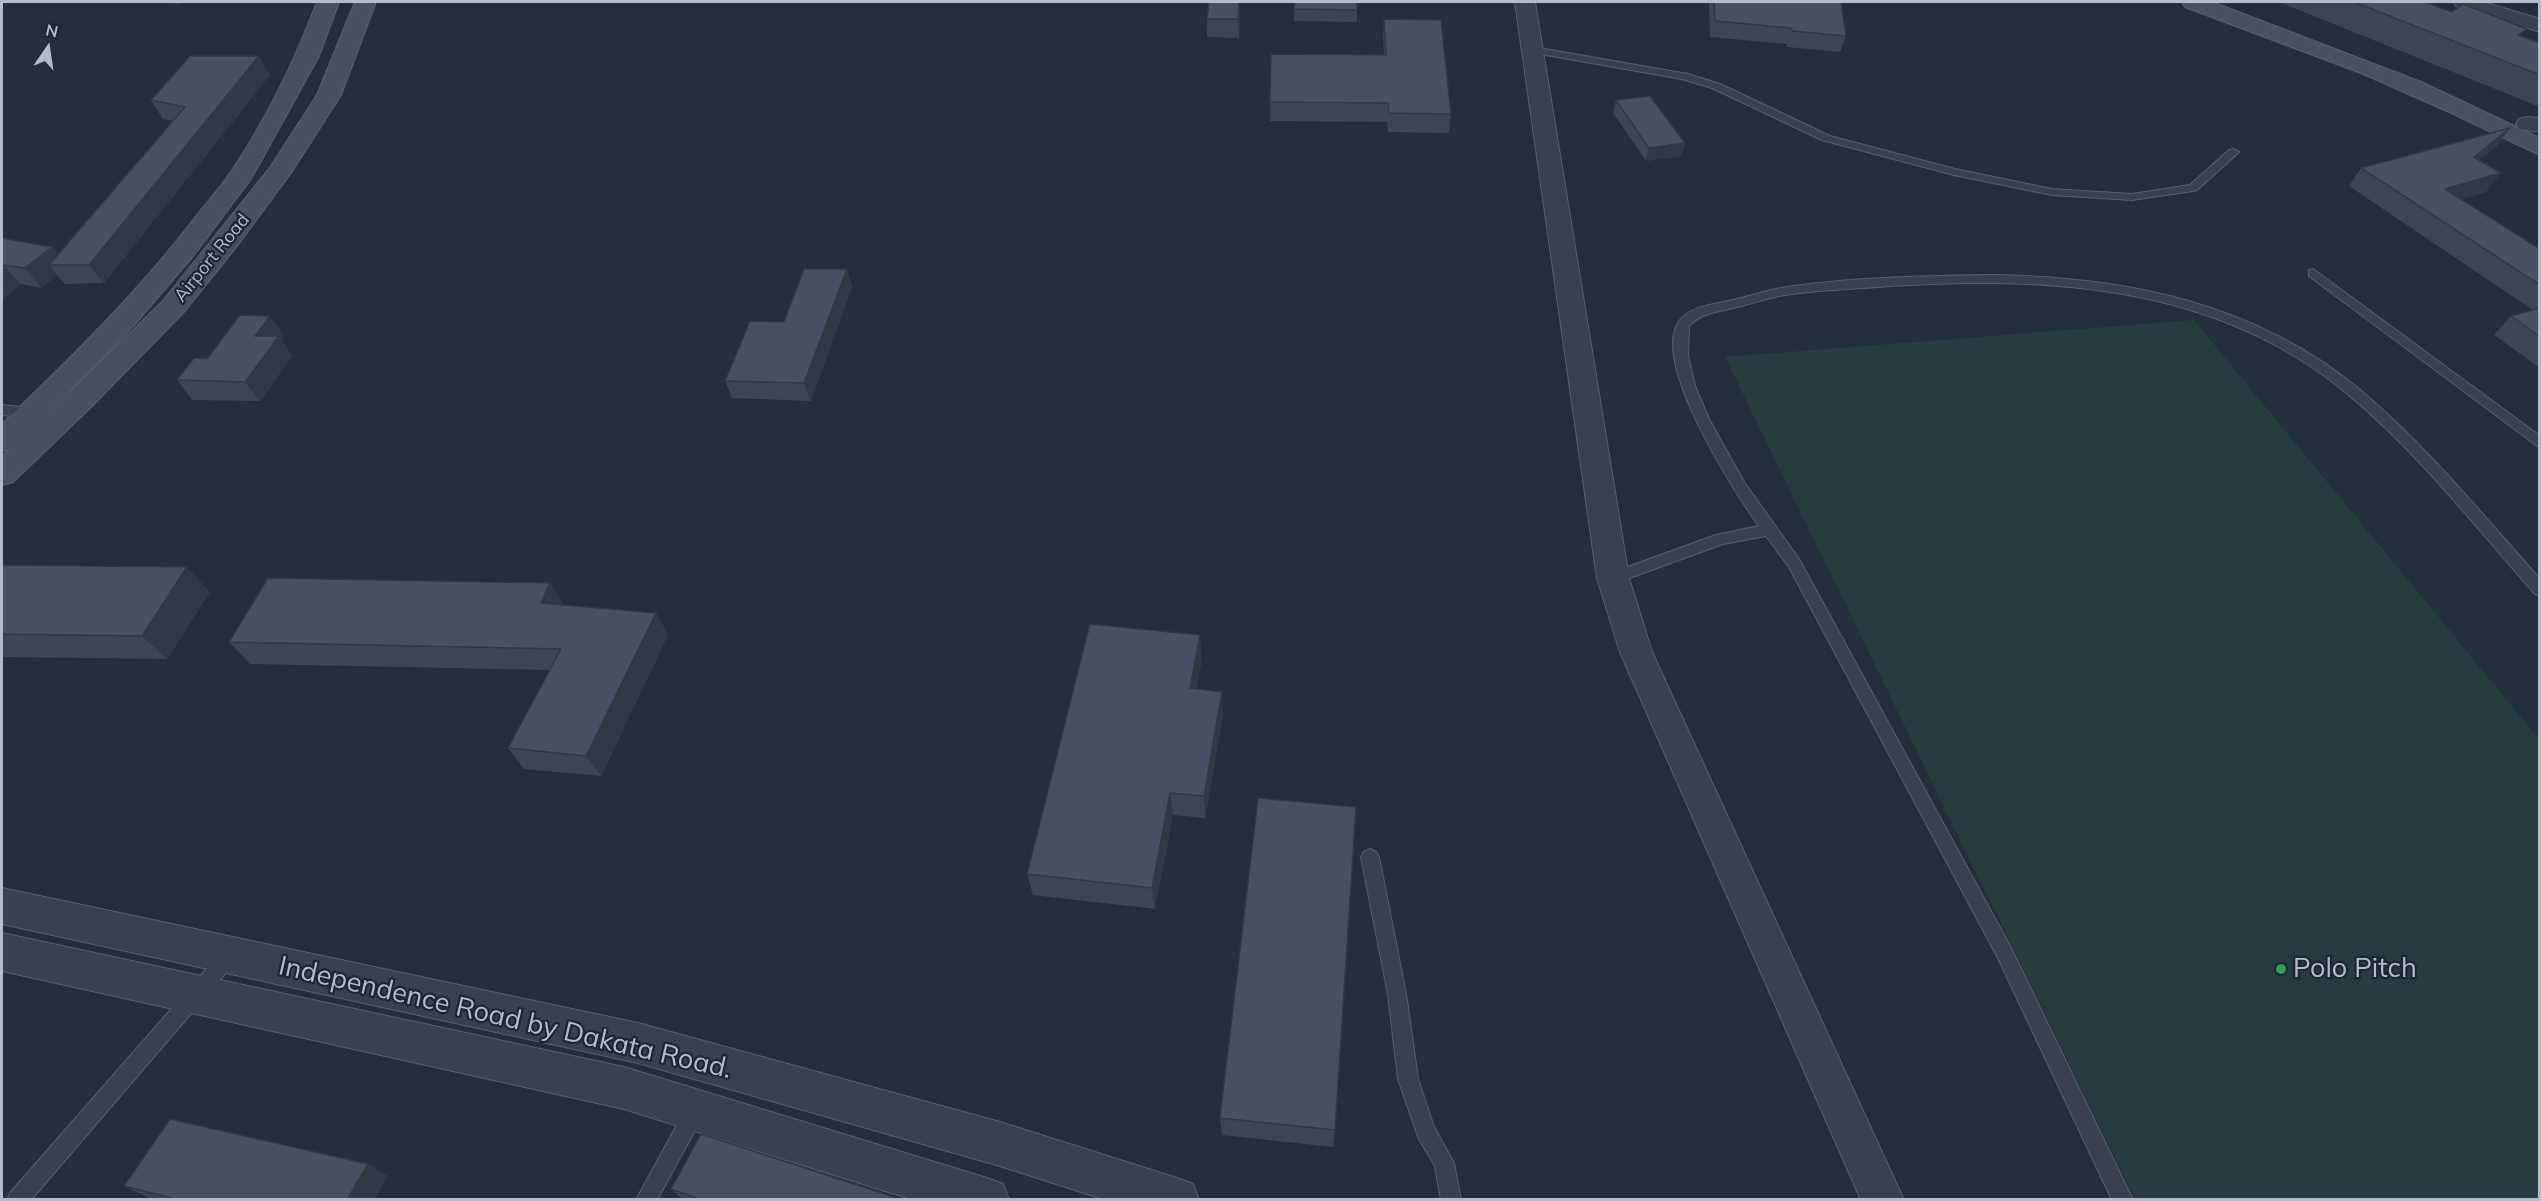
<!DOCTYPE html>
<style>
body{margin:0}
#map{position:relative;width:2541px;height:1201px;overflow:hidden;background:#242f3e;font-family:Mulish,sans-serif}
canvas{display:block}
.frame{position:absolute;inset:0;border:3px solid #b4bcc9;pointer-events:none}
.north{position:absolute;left:18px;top:18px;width:60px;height:60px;-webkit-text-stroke:4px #1d2633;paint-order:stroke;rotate:13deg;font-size:16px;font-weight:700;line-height:24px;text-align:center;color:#b4bcc9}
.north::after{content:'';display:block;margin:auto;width:21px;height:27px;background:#b4bcc9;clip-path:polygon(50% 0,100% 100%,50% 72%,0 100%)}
</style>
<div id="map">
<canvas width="2541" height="1201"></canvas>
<div class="frame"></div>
<div class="north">N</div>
</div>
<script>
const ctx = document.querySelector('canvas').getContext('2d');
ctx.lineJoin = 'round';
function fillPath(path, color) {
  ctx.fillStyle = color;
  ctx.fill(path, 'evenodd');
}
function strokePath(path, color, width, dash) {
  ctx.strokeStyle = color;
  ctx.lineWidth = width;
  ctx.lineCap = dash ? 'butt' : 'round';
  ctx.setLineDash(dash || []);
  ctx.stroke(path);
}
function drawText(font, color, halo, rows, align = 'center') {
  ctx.font = font + ' Mulish,sans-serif';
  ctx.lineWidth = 4.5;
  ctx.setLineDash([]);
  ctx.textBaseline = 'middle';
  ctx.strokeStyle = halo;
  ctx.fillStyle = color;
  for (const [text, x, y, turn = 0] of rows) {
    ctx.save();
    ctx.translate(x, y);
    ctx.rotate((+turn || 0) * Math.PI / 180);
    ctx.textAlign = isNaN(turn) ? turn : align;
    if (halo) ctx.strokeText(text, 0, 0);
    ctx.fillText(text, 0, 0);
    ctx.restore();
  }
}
const green = new Path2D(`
 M2194 320 2539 739V1199H2135L1725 357Z`);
const service = new Path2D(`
 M1533 47 1688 74 1720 84 1830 136 1955 169 2052 189 2132 194 2190 185 2229 150 2233 149 2239 152 2197 190 2193 191 2132 200 2052 195 1954 175 1822 140 1712 88 1682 79 1529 52 1528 50Z
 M2313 269 2540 436V448L2309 276V270Z
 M1994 275C2125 277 2255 303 2359 389 2426 445 2482 514 2540 579V596L2535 594C2475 526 2419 454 2350 396 2213 279 2032 275 1862 288 1836 290 1810 291 1785 295 1767 298 1751 304 1733 308 1718 312 1701 313 1689 326L1688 356 1695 386 1709 419 1744 482 1799 559 2010 946 2133 1200H2112L1998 958 1789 567 1766 536 1723 544 1613 584 1608 582 1606 578 1608 574 1716 535 1759 526C1733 490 1655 368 1677 325 1686 306 1715 304 1733 300 1751 296 1768 290 1786 287 1854 277 1926 276 1994 275Z
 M2 405 30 408 37 413 30 418 2 415Z
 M1370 849 1376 852 1379 857 1406 994 1418 1079 1434 1127 1454 1163 1461 1200H1441L1435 1166 1419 1139 1398 1079 1388 994 1361 857 1364 852Z
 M230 947 236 949 239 955 236 961 31 1200H7L10 1193 224 949Z
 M696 1100 703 1103 706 1110 657 1200H636L689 1103Z`);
const minor = new Path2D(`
 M1515 2H1535L1629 578 1652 652 1904 1200H1861L1620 652 1597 578Z
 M2453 2H2483L2540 19V32L2456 6Z
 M2527 117 2540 118V132L2519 129 2516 124 2519 119Z`);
const tertiary = new Path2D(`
 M2 888 638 1023 1000 1122 1177 1178 1193 1184 1199 1200H1106L1000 1166 638 1063 2 924Z
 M2 933 624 1067 987 1178 1003 1184 1009 1200H914L624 1109 2 971Z`);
const secondary = new Path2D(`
 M317 2H339L319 56 251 179 194 255 135 324 47 414 163 301 269 169 317 95 355 2H376L341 95 291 173 237 246 183 313 91 407 13 482 2 485V457L9 449 2 451V424C71 358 139 291 197 215 208 201 221 187 231 172 265 121 295 60 317 2Z
 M2182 2H2212L2421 82 2540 138V155L2447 111 2361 73 2185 7Z`);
const wall = new Path2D(`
 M155 2H183L179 4Z
 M1709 2H1841L1846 36 1840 52 1787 47 1786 44 1710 37Z
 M2279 2H2425L2540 43V107Z
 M1294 9 1357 10V22L1294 21Z
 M1240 15 1239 38 1207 37V19Z
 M1384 19 1451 114 1449 133 1388 132 1387 122 1270 121V102L1384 55 1383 38Z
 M259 56 270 75 104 283 65 284 57 275 41 288 20 284 2 300V238L52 247 58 254 173 121 163 119 151 100Z
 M1616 100 1685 143 1681 156 1646 161 1613 113Z
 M2510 128 2496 147 2479 160 2486 192 2461 199 2540 249V368L2494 335 2511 316 2533 310 2349 186 2361 168Z
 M847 269 852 287 811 401 732 398 725 381 784 322Z
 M284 335 281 339 292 356 260 401 192 400 177 380 207 359Z
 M2 565 210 592 167 659 2 657Z
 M550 583 564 605 656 613 668 635 601 776 524 769 508 748 550 670 250 664 229 642Z
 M1202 659 1196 689 1223 715 1205 818 1173 815 1155 909 1033 895 1027 874Z
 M1220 1118 1335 1130 1333 1147 1222 1135Z
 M388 1176 374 1200H154L149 1198 124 1186Z
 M671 1189 896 1200H683Z`);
const shadedWall = new Path2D(`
 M1240 2V15L1239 38 1238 19Z
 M259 56 270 75 104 283 89 265Z
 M2510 128 2496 147 2460 175 2474 157Z
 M1685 143 1681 156 1646 161 1649 148Z
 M2501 173 2486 192 2431 207 2445 189Z
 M52 247 67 265H49L57 275 41 288 25 268Z
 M3 265 20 284 2 300V267Z
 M847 269 852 287 811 401 804 383Z
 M270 316 284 335 281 339 292 356 260 401 245 382 255 336Z
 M187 567 210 592 167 659 142 636Z
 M550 583 564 606 541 603Z
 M656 613 668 635 601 776 586 756Z
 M1200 635 1202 659 1192 712 1190 688Z
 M1222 692 1223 715 1205 818 1204 796Z
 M1170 793 1173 815 1155 909 1152 888Z
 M368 1164 388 1176 374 1200H347Z`);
const building = new Path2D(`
 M1209 2H1239L1238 19H1207Z
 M1295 2H1357V10L1294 9Z
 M1714 2H1841L1846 36 1792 31 1791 28 1715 21Z
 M2354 2H2425L2452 12 2463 4 2527 29 2518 35 2540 43V75Z
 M1384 19 1441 20 1451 114 1389 113 1388 103 1270 102 1271 54 1386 55Z
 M190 56H259L89 265H49L185 107 151 100Z
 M1650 96 1685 143 1649 148 1616 100Z
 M2510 128 2474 157 2501 173 2445 189 2540 249V285L2361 168Z
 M2 238 52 247 25 268 3 265 2 267Z
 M804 269H847L804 383 725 381 750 321 784 322Z
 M2540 308V337L2511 316Z
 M240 315 270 316 255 336H279L245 382 177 380 194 358 207 359Z
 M2 565 187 567 142 636 2 634Z
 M268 578 550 583 541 603 656 613 586 756 508 748 561 649 229 642Z
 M1090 624 1200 635 1190 688 1222 692 1204 796 1170 793 1152 888 1027 874Z
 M1258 798 1356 807 1335 1130 1220 1118Z
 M170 1119 368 1164 347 1200H179L124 1186Z
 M701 1134 894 1197 893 1200H702L671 1189Z`);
const markers = [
 [2281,969,6,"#2e9e5b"]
];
const farStreetnames = [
 ["Airport Road",212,258,-51]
];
const nearPoinames = [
 ["Polo Pitch",2293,969]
];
const nearStreetnames = [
 ["Independence Road by Dakata Road.",505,1018,13]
];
fillPath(green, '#263c3f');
strokePath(service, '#565f6c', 2);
strokePath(minor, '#565f6c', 2);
strokePath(tertiary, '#565f6c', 2);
strokePath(secondary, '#565f6c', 2);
fillPath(service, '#38414e');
fillPath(minor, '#38414e');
fillPath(tertiary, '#38414e');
fillPath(secondary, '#465061');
fillPath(wall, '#3b4654');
fillPath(shadedWall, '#303945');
fillPath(building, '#455162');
strokePath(building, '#303945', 1.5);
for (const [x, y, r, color] of markers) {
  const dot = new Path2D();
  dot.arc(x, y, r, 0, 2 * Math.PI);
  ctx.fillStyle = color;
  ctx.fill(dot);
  strokePath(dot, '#1d2633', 2);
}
drawText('18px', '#b4bcc9', '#1d2633', farStreetnames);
drawText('27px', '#b4bcc9', '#1d2633', nearPoinames, 'left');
drawText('27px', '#b4bcc9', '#1d2633', nearStreetnames);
</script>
